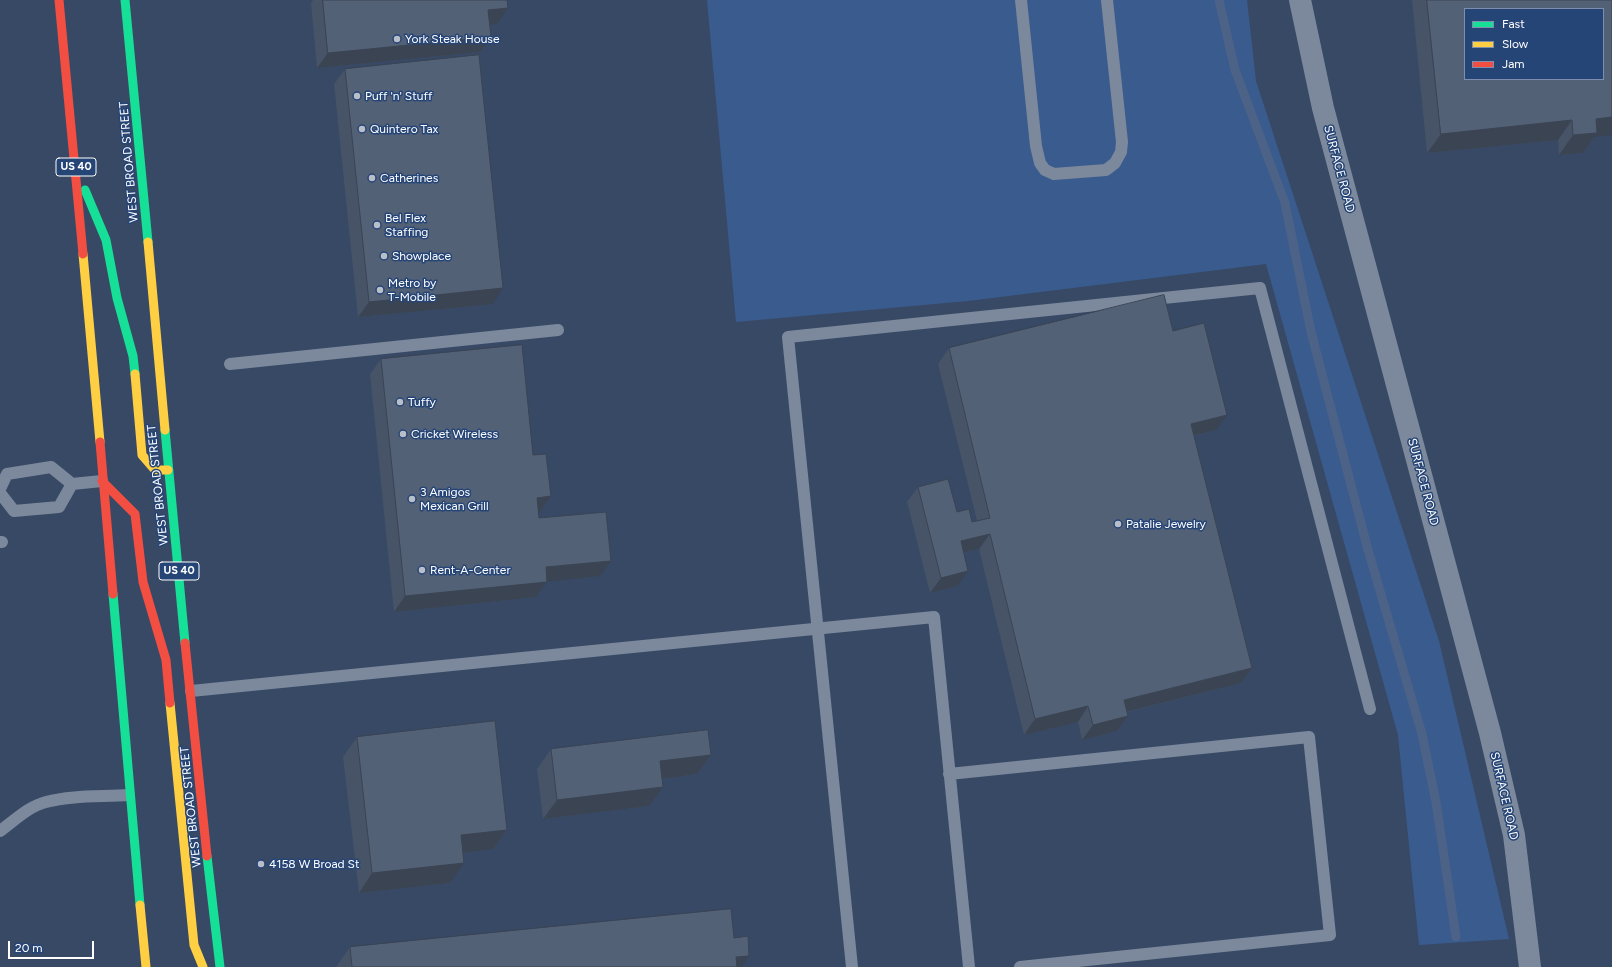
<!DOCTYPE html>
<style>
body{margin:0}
#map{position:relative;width:1612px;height:967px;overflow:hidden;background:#384965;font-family:Figtree,sans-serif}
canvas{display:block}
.legend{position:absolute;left:1464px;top:8px;width:140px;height:72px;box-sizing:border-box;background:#264577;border:1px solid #7d8fad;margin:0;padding:5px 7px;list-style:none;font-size:12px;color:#fff}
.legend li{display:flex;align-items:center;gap:8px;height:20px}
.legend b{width:20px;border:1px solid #7d8fad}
.scale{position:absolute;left:8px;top:941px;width:86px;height:18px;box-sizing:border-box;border:2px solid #fff;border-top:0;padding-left:5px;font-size:12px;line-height:14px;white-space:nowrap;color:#fff;-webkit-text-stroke:3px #264577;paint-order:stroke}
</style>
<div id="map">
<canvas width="1612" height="967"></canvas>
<ul class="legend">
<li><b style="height:5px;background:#16e098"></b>Fast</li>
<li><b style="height:5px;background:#ffcf43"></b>Slow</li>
<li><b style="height:5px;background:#f24e42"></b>Jam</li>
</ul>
<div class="scale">20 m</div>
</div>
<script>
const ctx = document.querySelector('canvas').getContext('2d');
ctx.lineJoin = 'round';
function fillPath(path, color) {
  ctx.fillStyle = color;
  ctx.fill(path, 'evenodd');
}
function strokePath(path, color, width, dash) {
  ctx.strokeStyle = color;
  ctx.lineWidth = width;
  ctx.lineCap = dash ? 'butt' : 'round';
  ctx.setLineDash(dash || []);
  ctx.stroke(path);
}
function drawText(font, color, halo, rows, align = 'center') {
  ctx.font = font + ' Figtree,sans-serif';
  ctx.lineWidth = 3;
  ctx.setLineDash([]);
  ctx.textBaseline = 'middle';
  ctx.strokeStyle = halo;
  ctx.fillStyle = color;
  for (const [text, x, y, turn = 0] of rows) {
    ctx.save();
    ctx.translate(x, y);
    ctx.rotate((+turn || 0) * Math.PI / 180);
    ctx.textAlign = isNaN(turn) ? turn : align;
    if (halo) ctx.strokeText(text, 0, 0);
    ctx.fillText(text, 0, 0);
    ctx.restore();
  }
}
const green = new Path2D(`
 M707 0H1247L1256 81 1439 641 1509 939 1419 945 1398 735 1266 264 968 301 736 322Z`);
const stream = new Path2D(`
 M1219 0 1235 70 1285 203 1311 332 1368 550 1422 734 1436 802 1456 937`);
const lane = new Path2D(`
 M1021 0 1036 146 1040 163 1045 170 1054 174 1106 170 1115 163 1121 152 1122 142 1107 0
 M230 364 558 330
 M72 484 102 481
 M0 489 7 474 51 467 72 484 59 507 14 511 0 493
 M0 542H2
 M191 691 934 617 969 967
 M949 774 1309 737 1330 935 1020 967
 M0 831C14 821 29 806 46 802 72 795 102 797 129 795
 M852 967 788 337 1260 288 1370 709`);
const street = new Path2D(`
 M1300 0 1323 108 1490 733 1514 835 1530 967`);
const fast = new Path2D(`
 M125 0 148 242
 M85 190 106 240 117 298 133 356 135 374
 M165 430 185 643
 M113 594 140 905
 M207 856 220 967`);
const slow = new Path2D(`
 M148 242 165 430
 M83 254 100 442
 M135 374 142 455 155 470H168
 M170 703 194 945 203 967
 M140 905 146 967`);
const jam = new Path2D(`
 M59 0 83 254
 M100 442 113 594
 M102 481 135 514 143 582 166 660 170 703
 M185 643 207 856`);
const wall = new Path2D(`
 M313 0H507L497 24H490L491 37 480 52 317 68 311 3Z
 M1412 0H1612L1594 137 1583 153 1559 155 1558 140 1427 153Z
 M345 69 493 304 358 317 334 84Z
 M1173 331 1216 430 1194 436 1252 668 1241 683 1127 712 1128 716 1117 731 1082 740 1078 722 1024 735 979 549 964 553 957 586 930 593 907 502 918 487 972 522 977 521 938 364 949 348Z
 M381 359 533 455 551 496 540 512H538L539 518 600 576 547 581 536 597 394 612 370 374Z
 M357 737 507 830 493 849 463 853 450 883 359 893 343 757Z
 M551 749 711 755 697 774 662 779 649 806 543 819 537 769Z
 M734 938 742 967H336L350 947Z`);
const shadedWall = new Path2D(`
 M508 8 497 24 478 26 488 10Z
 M491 37 480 52 317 68 328 53Z
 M1612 117V135L1594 137 1583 153 1559 155 1573 135 1596 119Z
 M1572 120 1558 140 1427 153 1441 134Z
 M503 288 493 304 358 317 369 302Z
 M1227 415 1216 430 1180 439 1191 424Z
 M551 496 540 512 526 513 537 498Z
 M990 534 979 549 950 556 961 541Z
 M611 561 600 576 535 583 546 567Z
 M968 571 957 586 930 593 941 578Z
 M547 582 536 597 394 612 405 596Z
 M1252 668 1241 683 1113 715 1124 700Z
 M1088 706 1078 722 1024 735 1035 719Z
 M1128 716 1117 731 1082 740 1093 725Z
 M711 755 697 774 646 781 660 761Z
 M663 787 649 806 543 819 557 800Z
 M507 830 493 849 447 855 461 835Z
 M464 863 450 883 359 893 372 873Z
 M749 956 742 967H729L736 957Z`);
const building = new Path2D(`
 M323 0H507L508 8 488 10 491 37 328 53Z
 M1427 0H1612V117L1596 119 1597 133 1573 135 1572 120 1441 134ZM1465 9H1603V79H1465Z
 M479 55 503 288 369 302 345 69Z
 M1164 295 1173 331 1204 323 1227 415 1191 424 1252 668 1124 700 1128 716 1093 725 1088 706 1035 719 990 534 961 541 968 571 941 578 918 487 948 479 957 512 969 509 972 522 990 518 949 348Z
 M522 345 533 455 546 454 551 496 537 498 539 518 606 512 611 561 546 567 547 582 405 596 381 359Z
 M495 721 507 830 461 835 464 863 372 873 357 737Z
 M708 730 711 755 660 761 663 787 557 800 551 749Z
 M731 909 734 938 748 936 749 956 736 957 737 967H352L350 947Z`);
const markers = [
 [397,39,4,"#b9bfc9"],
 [357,96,4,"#b9bfc9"],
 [362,129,4,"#b9bfc9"],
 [372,178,4,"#b9bfc9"],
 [377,225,4,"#b9bfc9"],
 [384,256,4,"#b9bfc9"],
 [380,290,4,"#b9bfc9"],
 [400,402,4,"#b9bfc9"],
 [403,434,4,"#b9bfc9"],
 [412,499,4,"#b9bfc9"],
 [1118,524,4,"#b9bfc9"],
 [422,570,4,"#b9bfc9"],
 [261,864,4,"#b9bfc9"]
];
const shields = [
 [76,167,40],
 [179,571,40]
];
const shieldNames = [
 ["US 40",76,167],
 ["US 40",179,571]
];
const poiNames = [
 ["York Steak House",405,39],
 ["Puff 'n' Stuff",365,96],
 ["Quintero Tax",370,129],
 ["Catherines",380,178],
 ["Bel Flex",385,218],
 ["Staffing",385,232],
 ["Showplace",392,256],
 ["Metro by",388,283],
 ["T-Mobile",388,297],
 ["Tuffy",408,402],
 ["Cricket Wireless",411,434],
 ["3 Amigos",420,492],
 ["Mexican Grill",420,506],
 ["Patalie Jewelry",1126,524],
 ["Rent-A-Center",430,570],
 ["4158 W Broad St",269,864]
];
const streetNames = [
 ["WEST BROAD STREET",129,162,-95],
 ["SURFACE ROAD",1339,169,75],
 ["SURFACE ROAD",1423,482,75],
 ["WEST BROAD STREET",158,485,-96],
 ["SURFACE ROAD",1504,796,77],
 ["WEST BROAD STREET",191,807,-96]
];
fillPath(green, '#3a5b8e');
strokePath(stream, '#4c6287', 9);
strokePath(lane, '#7c899c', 12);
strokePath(street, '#7c899c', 22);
strokePath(fast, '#16e098', 9);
strokePath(slow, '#ffcf43', 9);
strokePath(jam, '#f24e42', 9);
fillPath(wall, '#475366');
fillPath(shadedWall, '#3a4453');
fillPath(building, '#536177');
strokePath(building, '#3a4453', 1);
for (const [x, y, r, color] of markers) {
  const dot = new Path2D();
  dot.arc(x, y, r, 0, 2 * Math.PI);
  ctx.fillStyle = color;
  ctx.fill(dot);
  strokePath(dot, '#264577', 1.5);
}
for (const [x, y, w] of shields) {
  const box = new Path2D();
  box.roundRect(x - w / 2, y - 9, w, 18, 3);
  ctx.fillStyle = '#264577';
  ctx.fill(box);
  strokePath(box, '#fff', 1);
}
drawText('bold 11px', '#fff', null, shieldNames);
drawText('12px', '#fff', '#264577', poiNames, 'left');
drawText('12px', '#fff', '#264577', streetNames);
</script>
